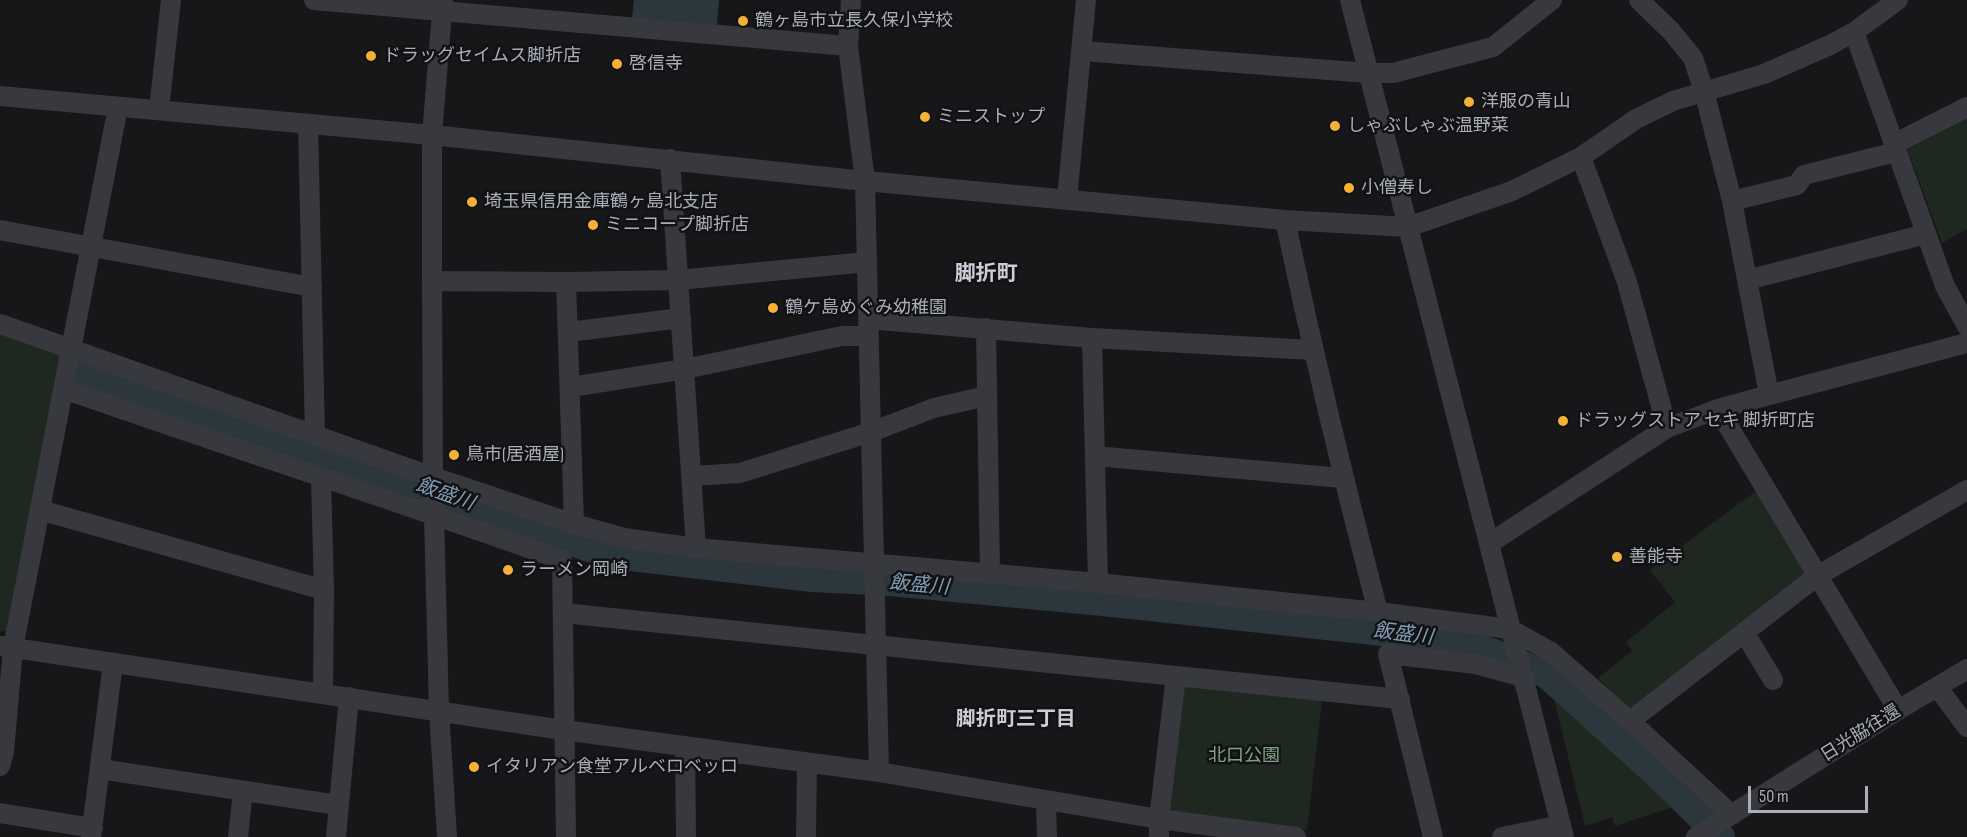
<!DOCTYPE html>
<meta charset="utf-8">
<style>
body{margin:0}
#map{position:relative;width:1967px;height:837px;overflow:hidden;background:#171719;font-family:"Sofia Sans Condensed",sans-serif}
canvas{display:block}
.scale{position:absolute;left:1748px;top:786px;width:120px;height:27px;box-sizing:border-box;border:3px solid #a9aeb9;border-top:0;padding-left:8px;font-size:18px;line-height:21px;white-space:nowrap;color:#a9aeb9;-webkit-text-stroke:4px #121214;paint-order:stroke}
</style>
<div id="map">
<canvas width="1967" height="837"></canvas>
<div class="scale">50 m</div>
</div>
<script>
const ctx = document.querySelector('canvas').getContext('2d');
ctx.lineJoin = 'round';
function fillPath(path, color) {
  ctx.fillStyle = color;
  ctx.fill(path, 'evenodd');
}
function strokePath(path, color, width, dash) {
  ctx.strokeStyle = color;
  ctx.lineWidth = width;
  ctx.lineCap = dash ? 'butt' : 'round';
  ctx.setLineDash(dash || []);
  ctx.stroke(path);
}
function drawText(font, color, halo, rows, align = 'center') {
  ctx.font = font + ' "Sofia Sans Condensed","Noto Sans JP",sans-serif';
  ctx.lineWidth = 5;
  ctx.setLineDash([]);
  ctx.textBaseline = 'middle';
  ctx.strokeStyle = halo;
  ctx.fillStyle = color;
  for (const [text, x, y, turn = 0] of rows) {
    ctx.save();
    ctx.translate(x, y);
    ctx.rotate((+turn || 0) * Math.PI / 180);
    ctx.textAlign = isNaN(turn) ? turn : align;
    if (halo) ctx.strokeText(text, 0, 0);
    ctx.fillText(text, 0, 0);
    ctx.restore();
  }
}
const green = new Path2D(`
 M1967 115V229L1942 243 1906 145Z
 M0 332 63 353 9 632 0 631Z
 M1756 491 1806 572 1630 710 1598 678 1632 651 1626 642 1675 602 1650 570Z
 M1181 683 1322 700 1307 830 1166 813Z
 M1554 699 1673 807 1615 826 1612 817 1585 826Z`);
const water = new Path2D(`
 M634 0H719L717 25 632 18Z`);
const river = new Path2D(`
 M77 369 404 480 506 519 589 548 631 557 812 578 890 582 1103 602 1429 637 1481 648 1546 674 1657 774 1721 837`);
const minor = new Path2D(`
 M314 0 848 46
 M443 0 432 135V281L433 477 439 711 447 837
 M851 0 848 46 865 181 879 772
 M1350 0 1564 837
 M1639 0 1671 31 1693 58 1704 91 1732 201 1769 395
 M1854 32 1945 286 1967 326
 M1082 51 1368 73H1393L1493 47 1552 0
 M0 96 432 135 865 181 1285 220 1408 227 1512 191 1581 157 1636 119 1673 101 1764 74 1830 45 1854 32 1898 0
 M159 110 171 0
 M308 124 315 435
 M1894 144 1967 107
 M1581 157 1627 282 1667 428
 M670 159 696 548
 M1067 199 1086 0
 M1732 201 1797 185 1804 175 1896 152
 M1285 220C1313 352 1344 482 1378 612
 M0 230 312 287
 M1747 280 1926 234
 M432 281 566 282 678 280 867 262
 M566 282 574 524
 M868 319 1092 338 1312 350
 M0 324 433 477 574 524 624 538 696 548 1098 583 1378 612 1510 629 1551 652 1630 721 1732 815
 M986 328 990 574
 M569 332 681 318
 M1092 338 1098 583
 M571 387 685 369 842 336H868
 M64 389C230 447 397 501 562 560L566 837
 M1718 409 1898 710
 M1095 456 1342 478
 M692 476 740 473 871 432 934 408 987 396
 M321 478 324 590 323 693
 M40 510 324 590
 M1490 543 1667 428 1718 409 1769 395 1967 343
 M563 613 1400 699
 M1744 632 1773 680
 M0 646 563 730 879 772 1159 819 1296 837
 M1938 688 1967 727
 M1630 721 1817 576 1967 490
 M685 746 686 837
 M0 766 4 752 13 648 118 107
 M100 769 338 805
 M1046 802 1047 837
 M0 813 93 828
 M91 837 113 663
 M238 837 243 791
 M336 837 349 697
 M806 837 807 763
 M1159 837V819L1176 676
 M1433 837 1388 654 1476 664 1523 677
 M1502 837 1561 825
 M1696 837 1898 710 1967 669`);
const markers = [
 [743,21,6,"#f3b235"],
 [371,56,6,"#f3b235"],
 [617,64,6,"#f3b235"],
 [1469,102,6,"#f3b235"],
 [925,117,6,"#f3b235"],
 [1335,126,6,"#f3b235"],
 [1349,188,6,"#f3b235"],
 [472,202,6,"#f3b235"],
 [593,225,6,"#f3b235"],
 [773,308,6,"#f3b235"],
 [1563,421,6,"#f3b235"],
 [454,455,6,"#f3b235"],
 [1617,557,6,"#f3b235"],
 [508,570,6,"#f3b235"],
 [474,767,6,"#f3b235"]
];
const poiNames = [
 ["鶴ヶ島市立長久保小学校",755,21],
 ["ドラッグセイムス脚折店",383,56],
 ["啓信寺",629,64],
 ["洋服の青山",1481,102],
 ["ミニストップ",937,117],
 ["しゃぶしゃぶ温野菜",1347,126],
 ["小僧寿し",1361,188],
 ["埼玉県信用金庫鶴ヶ島北支店",484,202],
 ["ミニコープ脚折店",605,225],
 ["鶴ケ島めぐみ幼稚園",785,308],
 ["ドラッグストア セキ 脚折町店",1575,421],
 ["鳥市(居酒屋)",466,455],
 ["善能寺",1629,557],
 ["ラーメン岡崎",520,570],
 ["イタリアン食堂アルベロベッロ",486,767]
];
const streetNames = [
 ["日光脇往還",1861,734,-32]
];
const parkNames = [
 ["北口公園",1244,756]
];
const waterNames = [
 ["飯盛川",445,495,20],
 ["飯盛川",919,586,5],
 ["飯盛川",1403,635,7]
];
const neighbourhoodNames = [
 ["脚折町三丁目",1016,720]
];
const quarterNames = [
 ["脚折町",986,275]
];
fillPath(green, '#1e2720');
fillPath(water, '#2c363d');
strokePath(river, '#2c363d', 28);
strokePath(minor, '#38393e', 20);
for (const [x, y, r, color] of markers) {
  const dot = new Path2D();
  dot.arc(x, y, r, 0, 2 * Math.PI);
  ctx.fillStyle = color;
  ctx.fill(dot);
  strokePath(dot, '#121214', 2);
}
drawText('18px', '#a9aeb9', '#121214', poiNames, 'left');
drawText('18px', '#a9aeb9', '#121214', streetNames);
drawText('18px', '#80a482', '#121214', parkNames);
drawText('italic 20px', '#809cb4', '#121214', waterNames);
drawText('bold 20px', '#cacdd5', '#121214', neighbourhoodNames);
drawText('bold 21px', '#cacdd5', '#121214', quarterNames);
</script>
